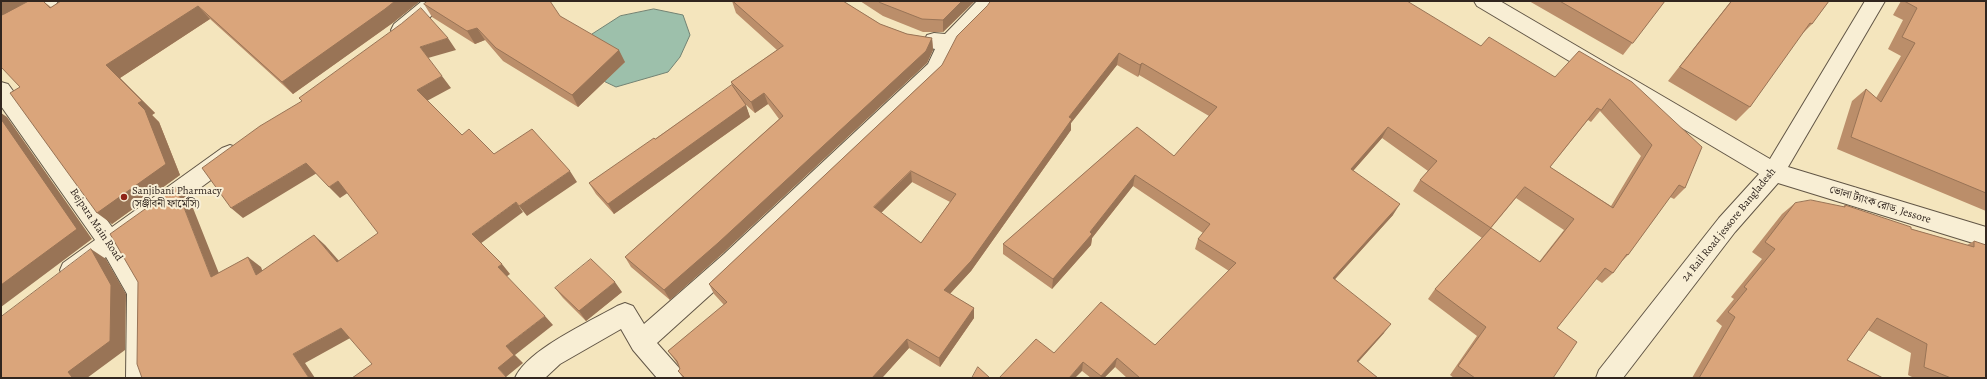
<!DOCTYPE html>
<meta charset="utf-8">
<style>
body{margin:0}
#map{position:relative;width:1987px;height:379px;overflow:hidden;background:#f4e5bd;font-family:Alegreya,serif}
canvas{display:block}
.frame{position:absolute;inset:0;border:2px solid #31261f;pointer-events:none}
</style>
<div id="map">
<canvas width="1987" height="379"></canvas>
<div class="frame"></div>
</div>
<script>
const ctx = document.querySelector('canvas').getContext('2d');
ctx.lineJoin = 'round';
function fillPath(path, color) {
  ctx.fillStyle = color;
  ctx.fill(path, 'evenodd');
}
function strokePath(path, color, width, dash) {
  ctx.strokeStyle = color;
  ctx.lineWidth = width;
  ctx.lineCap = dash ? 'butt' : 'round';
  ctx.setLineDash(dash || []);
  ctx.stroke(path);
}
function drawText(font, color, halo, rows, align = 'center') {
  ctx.font = font + ' Alegreya,"Noto Serif Bengali",serif';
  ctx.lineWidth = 4;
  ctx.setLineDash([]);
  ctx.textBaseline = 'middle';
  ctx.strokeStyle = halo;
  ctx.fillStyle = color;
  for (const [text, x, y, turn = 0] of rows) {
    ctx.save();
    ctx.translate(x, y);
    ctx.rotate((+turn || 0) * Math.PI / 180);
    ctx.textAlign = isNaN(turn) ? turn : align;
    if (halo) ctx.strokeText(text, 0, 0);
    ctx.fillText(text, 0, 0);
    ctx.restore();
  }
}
const water = new Path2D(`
 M654 9 683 15 690 35 680 57 668 72 616 87 591 75 585 58 592 34 620 16Z`);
const minor = new Path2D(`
 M31 1H58L55 6 1 35V18Z
 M422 1H446L443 6 408 36 401 38 394 36 391 30 394 24Z
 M977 1H998L986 18 956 47 942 76 740 268 657 343 681 370 684 378H657L633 350 621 329 560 364 545 378H515C527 350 589 322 617 306L625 303 633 306 644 324 724 254 928 64 935 49 927 47 924 41 927 35 934 33 945 34Z
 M1474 1H1500L1770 159 1865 1H1885L1788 167 1986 227V247L1778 183 1735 232 1623 378H1596L1599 370 1719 218 1759 174 1477 6Z
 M1 82 8 84 112 227 222 148 230 145 238 148 241 154 238 160 123 245 151 292 150 378H126L127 294 106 257 79 277 71 280 63 277 60 270 63 263 95 240 1 106Z`);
const wall = new Path2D(`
 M1 1H28L16 8 29 1H43L51 7 420 1 394 22 293 94 210 19 120 78 155 113 152 115 159 122 180 175 112 224 20 87Z
 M732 1H843L880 24 907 34 932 38 933 50 927 63 723 253 670 300 631 267 625 257 779 119 768 104 755 113 745 104 750 117 614 214 596 194 589 183 655 139 732 86 731 82 777 50 736 13Z
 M860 1H975L943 32H923L883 16Z
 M1529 1H1665L1623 55Z
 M1731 1H1829L1812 24 1800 36 1750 107 1736 121 1668 81Z
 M1901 1H1986V211L1837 149 1852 101 1866 89 1876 98 1901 56 1888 49 1903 20 1893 15Z
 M424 4 560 16 625 62 578 107 503 61 485 40 475 44 432 17Z
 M987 6 1481 46 1555 77 1632 82 1685 188 1674 199 1670 197 1628 255 1621 262 1613 273 1602 283 1596 279 1557 328 1553 378H1454L1450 375 1477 336 1428 299 1435 289 1482 238 1413 191 1420 180 1428 171 1382 138 1353 171 1393 215 1335 279 1384 333 1358 362 1378 378H1127L1115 367 1104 378H1091L1082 371 1054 353 1155 345 1229 271 1195 249 1198 239 1203 233 1133 186 1092 238 1091 245 1052 289 1003 254V244L1137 127 1174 156 1209 116 1139 75 1138 77 1117 65 1071 123V130L971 271 950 294 974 308V318L940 367 909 348 882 378H683L678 371 680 369 678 365 674 359 668 351 724 305 714 294 709 284 942 65ZM1600 111 1641 156 1611 206 1550 167 1588 120 1591 122ZM912 182 950 202 921 243 881 213ZM1516 198 1564 230 1539 262 1491 228Z
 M1795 203 1843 207 1845 205 1911 229 1967 245 1974 241 1986 378H1914L1908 375 1911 353 1868 330 1847 360 1883 378H1692L1722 326 1716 321 1734 299 1731 297 1762 259 1752 252 1782 214Z
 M555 288 622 292 586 321 563 298Z`);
const shadedWall = new Path2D(`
 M1 1H28L1 16Z
 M395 1H420L394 22 293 94 282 82Z
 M962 1H975L943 32V20Z
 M198 6 210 19 120 78 155 113 152 115 159 122 180 175 112 224 97 213 106 65Z
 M477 28 485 40 475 44 467 31Z
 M448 38 456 50 428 58 420 47Z
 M932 38 933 50 927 63 723 253 670 300 664 290Z
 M619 50 625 62 578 107 572 95Z
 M1119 53 1117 65 1071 123V130L971 271 944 300V290L1069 117Z
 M1142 63 1139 75 1138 77 1140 65Z
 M442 76 451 88 425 102 417 90Z
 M764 93 768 104 755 113 751 102Z
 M746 105 750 117 614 214 608 204Z
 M1 113 7 117 92 239 1 307Z
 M1388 127 1382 138 1345 180 1351 169Z
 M306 163 317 173 243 218 231 208Z
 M570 171 577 182 527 216 519 206Z
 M911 171 912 182 876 218 874 207Z
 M1135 175 1133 186 1092 238 1091 245 1052 289 1053 279Z
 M338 181 349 192 340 198 329 187Z
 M176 187 189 198 224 286 211 277Z
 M516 202 523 212 480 244 472 234Z
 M1400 204 1393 215 1327 288 1333 278Z
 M314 235 325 245 348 271 337 262Z
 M91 249 106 259 126 294 125 350 87 378H70L68 372Z
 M248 257 261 267 268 285 256 275Z
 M502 264 510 274 506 277 498 267Z
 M615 282 622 292 586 321 579 311Z
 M974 308V318L940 367 939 358Z
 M545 316 553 325 515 355 523 363 506 377 507 378 498 368 506 346Z
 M1391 324 1384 333 1351 370 1357 361Z
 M341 328 352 337 305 363 315 378H309L293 354Z
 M907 339 909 348 882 378H872Z
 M1117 358 1115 367 1104 378H1100L1101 376Z
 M1083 362 1082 371 1075 378H1069Z`);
const building = new Path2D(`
 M29 1H43L50 8 61 1H395L385 9 282 82 198 6 106 65 142 101 138 103 145 110 166 164 97 213 10 93 20 87 1 67V16Z
 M428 1H550L560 16 619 50 572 95 496 48 477 28 467 31 424 4Z
 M733 1H843L880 24 907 34 932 38 926 51 718 243 664 290 625 257 783 116 764 93 751 102 731 82 783 46Z
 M878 1H962L943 20 922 19 881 3Z
 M991 1H1407L1481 46 1489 37 1555 77 1579 51 1632 82 1702 147 1685 188 1679 185 1628 255 1627 254 1613 273 1605 268 1557 328 1577 342 1553 378H1475L1458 366 1486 327 1435 289 1491 228 1420 180 1437 161 1388 127 1351 169 1400 204 1333 278 1391 324 1357 361 1378 378H1179L1178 377 1177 378H1140L1117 358 1101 376 1083 362 1069 378H999L1036 339 1054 353 1101 302 1155 345 1236 263 1198 239 1210 224 1135 175 1090 232 1092 234 1053 279 1003 244 1137 127 1174 156 1217 107 1142 63 1140 65 1119 53 1069 117 1072 119 971 261 944 290 974 308 939 358 907 339 872 378H685L678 371 680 369 677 361 668 351 727 302 709 284 942 65 957 36 987 6ZM1610 99 1652 145 1613 208 1550 167 1597 108 1601 110ZM911 171 956 194 921 243 874 207ZM1525 187 1574 219 1540 262 1491 228Z
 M1560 1H1665L1633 43Z
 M1732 1H1829L1812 24 1810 23 1750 107 1680 67Z
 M1907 1H1986V193L1851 137 1866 89 1881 102 1915 43 1902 37 1917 8 1906 2Z
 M421 8 448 38 420 47 442 76 417 90 462 135 469 129 494 154 532 129 570 171 519 206 516 202 472 234 502 264 498 267 545 316 506 346 514 355 498 368 507 378H352L372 364 341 328 293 354 309 378H142L137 364 138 282 110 234 176 187 211 277 248 257 256 275 314 235 337 262 378 233 338 181 329 187 306 163 231 208 202 168 260 126 302 101 299 98 401 24Z
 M732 85 746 105 608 204 589 183 654 138 655 139Z
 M1 119 77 229 1 285Z
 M1811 200 1845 207V205L1911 227V229L1974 247V241L1986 245V378H1951L1924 367 1927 344 1877 318 1847 360 1883 378H1699L1735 317 1728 312 1747 289 1744 287 1775 249 1765 242 1795 203Z
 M91 249 111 285 110 341 68 372 72 377 70 378H1V317Z
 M591 259 615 282 579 311 555 288Z
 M978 367 990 378H972Z`);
const markers = [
 [124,197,4,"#8f2418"]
];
const poiNames = [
 ["Sanjibani Pharmacy",132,191],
 ["(সঞ্জীবনী ফার্মেসি)",132,204]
];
const streetNames = [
 ["ভোলা ট্যাংক রোড, Jessore",1880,205,17],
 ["Bejpara Main Road",96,225,56],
 ["24 Rail Road jessore Bangladesh",1729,225,-51]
];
fillPath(water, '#9dc0ab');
strokePath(water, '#728273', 1);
strokePath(minor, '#625646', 2);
fillPath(minor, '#f8eed4');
fillPath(wall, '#bb8e6a');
fillPath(shadedWall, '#997456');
fillPath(building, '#daa57b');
strokePath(building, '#997456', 1);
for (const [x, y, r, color] of markers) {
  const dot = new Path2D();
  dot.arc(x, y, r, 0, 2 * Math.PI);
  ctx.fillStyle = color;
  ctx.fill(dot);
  strokePath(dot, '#f8eed4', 1.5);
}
drawText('11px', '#31261f', '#f8eed4', poiNames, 'left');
drawText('11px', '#31261f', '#f8eed4', streetNames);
</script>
